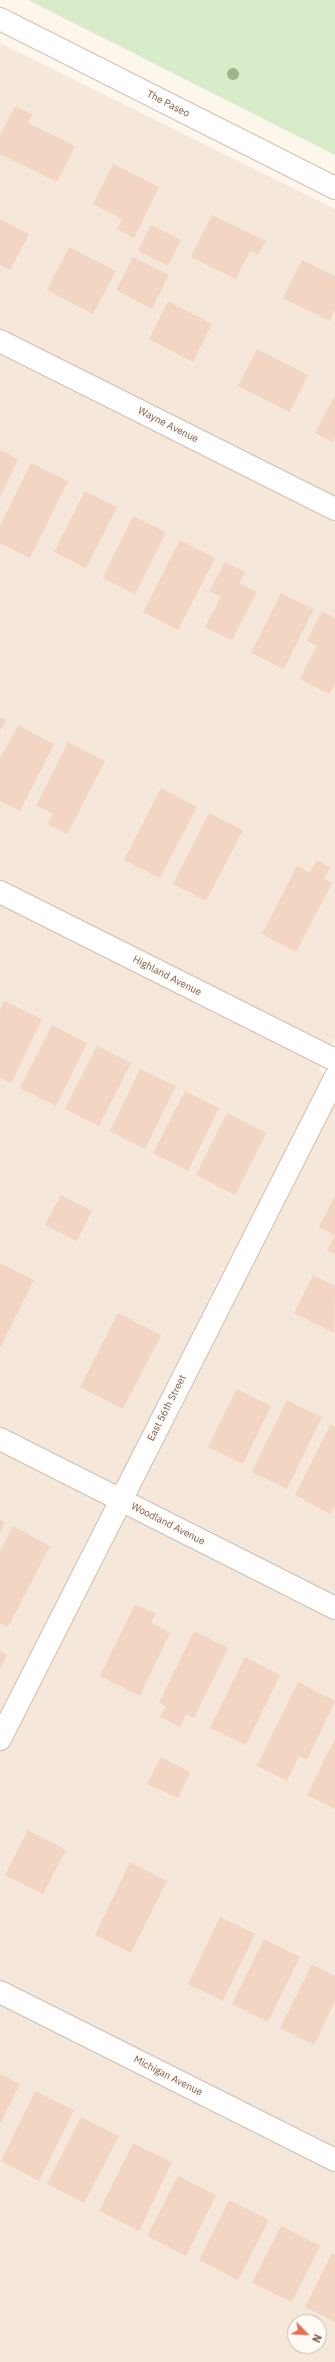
<!DOCTYPE html>
<style>
body{margin:0}
#map{position:relative;width:335px;height:2362px;overflow:hidden;background:#fdf6ec;font-family:"IBM Plex Sans",sans-serif}
canvas{display:block}
.north{position:absolute;left:287px;top:2314px;width:40px;height:40px;box-sizing:border-box;background:#fffaf3;border:1px solid #cabbb1;border-radius:50%;rotate:114deg;font-size:11px;font-weight:700;line-height:16px;text-align:center;color:#7a5c4d}
.north::after{content:'';display:block;margin:auto;width:14px;height:18px;background:#e76f51;clip-path:polygon(50% 0,100% 100%,50% 72%,0 100%)}
</style>
<div id="map">
<canvas width="335" height="2362"></canvas>
<div class="north">N</div>
</div>
<script>
const ctx = document.querySelector('canvas').getContext('2d');
ctx.lineJoin = 'round';
function fillPath(path, color) {
  ctx.fillStyle = color;
  ctx.fill(path, 'evenodd');
}
function strokePath(path, color, width, dash) {
  ctx.strokeStyle = color;
  ctx.lineWidth = width;
  ctx.lineCap = dash ? 'butt' : 'round';
  ctx.setLineDash(dash || []);
  ctx.stroke(path);
}
function drawText(font, color, halo, rows, align = 'center') {
  ctx.font = font + ' "IBM Plex Sans",sans-serif';
  ctx.lineWidth = 3;
  ctx.setLineDash([]);
  ctx.textBaseline = 'middle';
  ctx.strokeStyle = halo;
  ctx.fillStyle = color;
  for (const [text, x, y, turn = 0] of rows) {
    ctx.save();
    ctx.translate(x, y);
    ctx.rotate((+turn || 0) * Math.PI / 180);
    ctx.textAlign = isNaN(turn) ? turn : align;
    if (halo) ctx.strokeText(text, 0, 0);
    ctx.fillText(text, 0, 0);
    ctx.restore();
  }
}
const residential = new Path2D(`
 M0 43 335 209V1038L319 1070 335 1078V2362H0ZM295 2322H319V2346H295Z`);
const green = new Path2D(`
 M28 0H335V155Z`);
const building = new Path2D(`
 M15 106 32 114 28 123 75 146 57 182 0 154V136Z
 M113 164 159 187 134 238 117 229 122 219 93 204Z
 M212 215 266 241 258 255 250 251 236 279 191 257Z
 M0 219 29 234 10 270 0 265Z
 M151 225 181 240 168 266 138 251Z
 M69 247 116 271 93 314 47 290Z
 M133 257 169 275 152 309 116 290Z
 M302 260 335 276V310L330 321 283 298Z
 M168 301 212 324 193 362 149 339Z
 M257 349 308 375 290 412 238 386Z
 M335 395V437L333 442 315 433Z
 M0 450 18 459 0 497Z
 M31 463 68 481 30 558 0 543V526Z
 M85 491 117 507 86 568 54 552Z
 M133 516 166 532 135 594 103 578Z
 M180 540 215 558 178 630 143 612Z
 M225 562 245 572 240 583 257 592 232 640 205 627 221 597 209 591Z
 M281 593 314 609 284 669 251 653Z
 M322 611 335 618V683L329 694 300 679 317 646 307 641Z
 M0 717 6 720 0 731Z
 M18 725 54 744 20 811 0 801V759Z
 M68 742 105 761 67 834 48 824 53 814 36 806Z
 M161 788 197 807 160 878 124 860Z
 M209 813 243 830 206 901 173 884Z
 M317 860 330 867 324 879 332 883 296 952 262 934 297 866 310 873Z
 M4 1001 42 1019 11 1083 0 1078V1010Z
 M52 1025 87 1043 56 1106 20 1088Z
 M97 1046 131 1063 99 1126 65 1109Z
 M140 1069 176 1086 145 1149 110 1131Z
 M185 1091 219 1108 188 1171 153 1153Z
 M227 1113 266 1133 235 1195 196 1175Z
 M61 1195 92 1211 77 1241 45 1225Z
 M335 1195V1254L327 1250 335 1235 319 1227Z
 M0 1263 34 1280 0 1348Z
 M313 1275 335 1286 334 1333 294 1313Z
 M118 1313 161 1335 123 1409 80 1387Z
 M237 1389 271 1406 243 1464 208 1447Z
 M287 1400 322 1417 287 1489 252 1472Z
 M330 1425 335 1427V1505L330 1514 295 1495Z
 M0 1519 5 1522 0 1533Z
 M13 1526 50 1546 8 1627 0 1623V1552Z
 M135 1604 156 1614 151 1623 170 1633 140 1696 100 1676Z
 M194 1631 228 1648 194 1718 186 1714 180 1727 160 1717 166 1706 159 1703Z
 M0 1651 7 1655 0 1669Z
 M245 1657 280 1675 246 1745 210 1728Z
 M298 1682 335 1701 307 1760 299 1756 287 1781 257 1766Z
 M335 1738V1809L307 1795Z
 M161 1757 190 1772 178 1798 147 1784Z
 M28 1830 66 1850 43 1894 5 1875Z
 M130 1862 167 1881 131 1953 95 1935Z
 M220 1917 255 1934 223 2001 188 1984Z
 M264 1939 300 1957 268 2022 232 2004Z
 M312 1964 335 1976V2001L314 2045 280 2028Z
 M0 2074 20 2084 0 2124Z
 M35 2091 74 2110 39 2181 1 2161Z
 M81 2117 119 2136 84 2203 47 2184Z
 M133 2143 172 2162 139 2231 99 2211Z
 M178 2176 216 2195 186 2256 147 2236Z
 M229 2200 269 2220 238 2280 199 2260Z
 M281 2226 320 2246 292 2302 252 2283Z
 M332 2253 335 2255V2322L305 2307Z`);
const minor = new Path2D(`
 M0 341 335 509
 M0 892 335 1060
 M0 1439 335 1608
 M0 1739 335 1078
 M0 1992 335 2160`);
const secondary = new Path2D(`
 M0 19 335 188`);
const trees = [
 [233,74]
];
const streetNames = [
 ["The Paseo",168,104,27],
 ["Wayne Avenue",168,425,27],
 ["Highland Avenue",167,976,27],
 ["East 56th Street",167,1408,-63],
 ["Woodland Avenue",168,1524,27],
 ["Michigan Avenue",168,2076,27]
];
fillPath(residential, '#f5e8da');
fillPath(green, '#d8ecc9');
fillPath(building, '#f3d5c3');
strokePath(minor, '#d1beb0', 24);
strokePath(secondary, '#d6c0b0', 24);
strokePath(minor, '#fff', 22);
strokePath(secondary, '#fff', 22);
ctx.fillStyle = '#a0b28e';
for (const [x, y] of trees) {
  ctx.beginPath();
  ctx.arc(x, y, 6, 0, 2 * Math.PI);
  ctx.fill();
}
drawText('10px', '#7a5c4d', '#fffaf3', streetNames);
</script>
